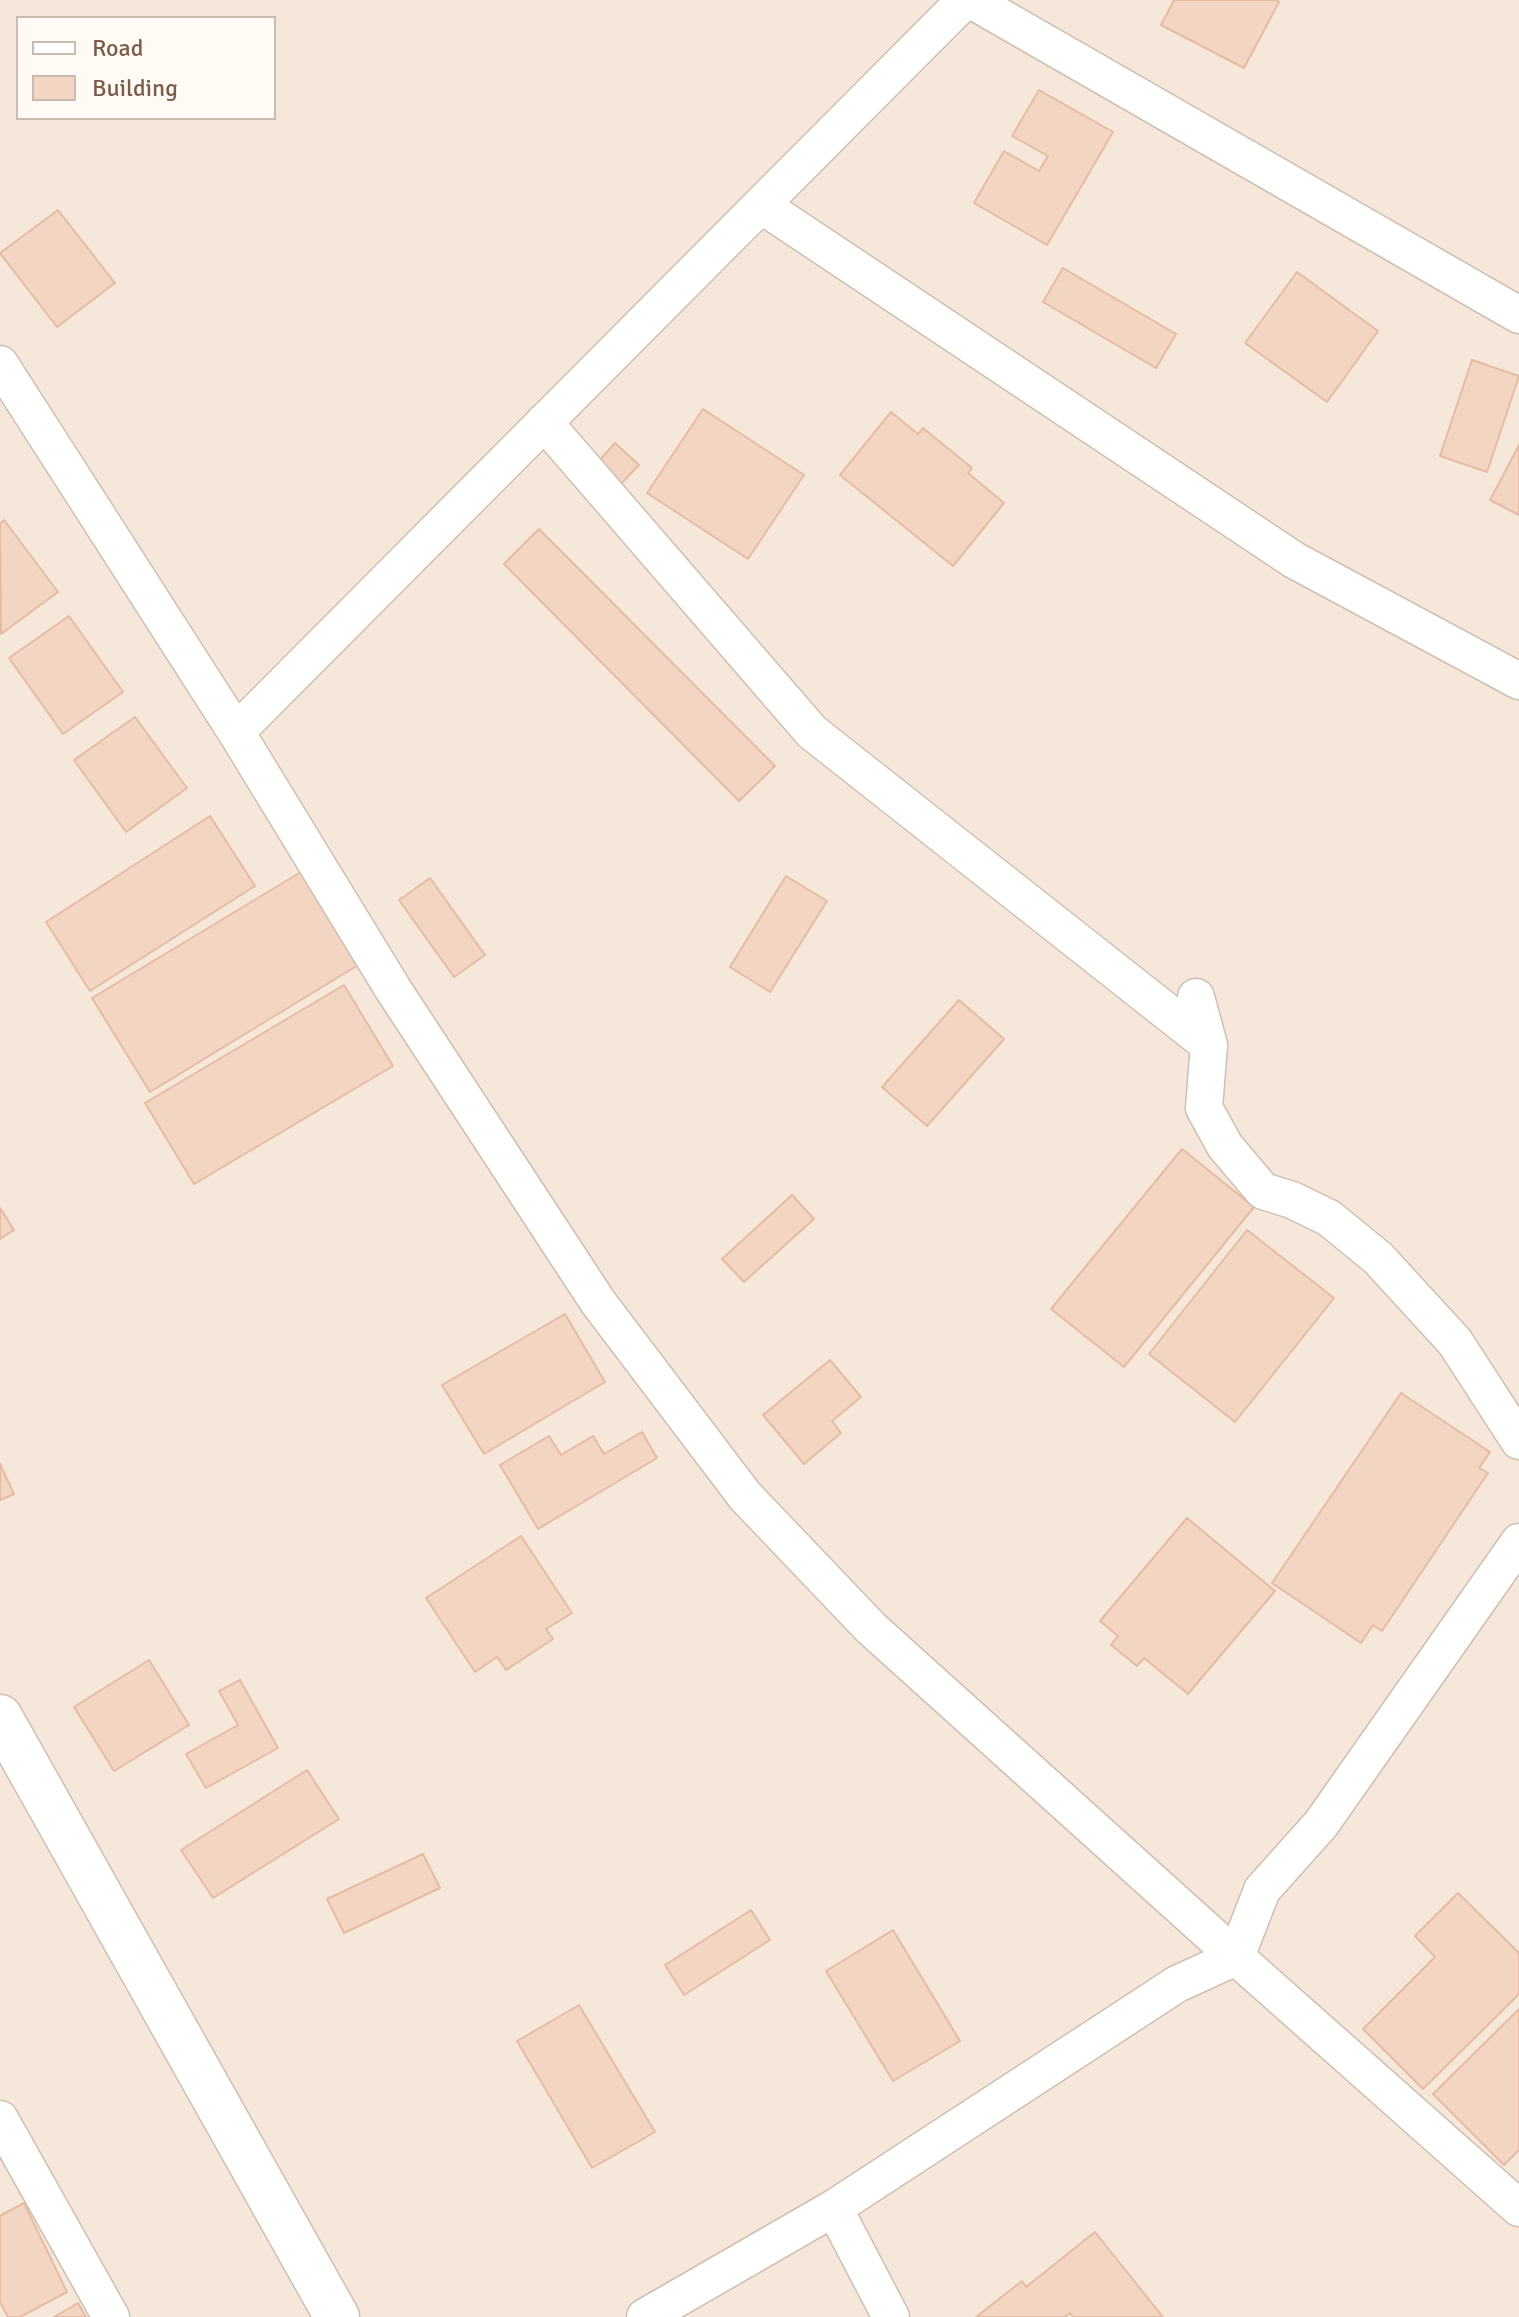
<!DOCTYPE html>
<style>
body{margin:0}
#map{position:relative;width:1519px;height:2317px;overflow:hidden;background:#fdf6ec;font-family:Signika,sans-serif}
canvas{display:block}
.legend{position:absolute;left:16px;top:16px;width:260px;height:104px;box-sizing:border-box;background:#fffaf3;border:2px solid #cabbb1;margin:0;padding:10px 14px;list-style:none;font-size:24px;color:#7a5c4d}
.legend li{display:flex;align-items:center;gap:16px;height:40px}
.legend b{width:40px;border:2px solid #cabbb1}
</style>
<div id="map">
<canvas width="1519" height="2317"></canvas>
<ul class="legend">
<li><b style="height:10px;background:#fff"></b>Road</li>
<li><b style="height:22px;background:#f3d5c3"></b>Building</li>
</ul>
</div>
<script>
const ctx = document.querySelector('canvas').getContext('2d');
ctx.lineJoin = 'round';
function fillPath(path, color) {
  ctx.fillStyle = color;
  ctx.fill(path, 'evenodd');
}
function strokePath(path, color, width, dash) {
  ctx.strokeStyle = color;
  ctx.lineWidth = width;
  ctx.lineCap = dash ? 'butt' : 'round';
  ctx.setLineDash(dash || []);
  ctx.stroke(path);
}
const residential = new Path2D(`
 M0 0H1519V2317H0ZM18 18H274V118H18Z`);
const building = new Path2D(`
 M1174 0H1276L1279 2 1244 68 1161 25Z
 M1039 90 1113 132 1047 245 974 203 1004 151 1039 171 1048 156 1012 136Z
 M58 210 115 283 57 327 0 253Z
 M1063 268 1176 334 1156 368 1043 302Z
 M1297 272 1378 331 1327 402 1245 343Z
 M1472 360 1519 376 1487 472 1440 456Z
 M703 409 804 475 748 559 647 493Z
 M891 412 918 434 923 428 972 468 968 473 1004 503 953 566 840 475Z
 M615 443 639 465 613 492 590 471Z
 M1519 445V515L1490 500Z
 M4 520 58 592 1 634 0 524Z
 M539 529 775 766 739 801 504 564Z
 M69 616 123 692 63 734 9 658Z
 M135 717 187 788 126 832 74 760Z
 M210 816 255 886 90 991 46 922Z
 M311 866 368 959 150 1092 92 998Z
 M786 876 827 901 770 992 730 967Z
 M430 878 485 955 454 977 399 900Z
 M344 985 393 1066 194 1184 145 1103Z
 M959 1000 1004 1039 927 1126 882 1087Z
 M1182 1149 1254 1207 1124 1367 1051 1309Z
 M792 1195 814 1219 744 1282 722 1259Z
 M0 1208 14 1230 0 1239Z
 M1247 1230 1334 1298 1235 1422 1149 1354Z
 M565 1314 605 1382 484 1454 442 1385Z
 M830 1360 861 1397 832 1421 841 1433 804 1464 763 1415Z
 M1401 1393 1490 1452 1479 1468 1488 1473 1382 1631 1373 1625 1361 1643 1272 1583Z
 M642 1432 657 1458 538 1529 500 1465 549 1436 561 1455 593 1436 604 1454Z
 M0 1464 14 1494 0 1500Z
 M1187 1518 1275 1591 1188 1694 1144 1658 1137 1666 1111 1645 1118 1636 1100 1621Z
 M521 1536 572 1613 546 1629 553 1639 506 1670 497 1657 475 1672 426 1598Z
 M149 1660 189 1725 114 1771 74 1707Z
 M240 1680 278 1748 206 1788 186 1754 238 1725 219 1691Z
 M307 1770 339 1819 213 1898 181 1850Z
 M423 1854 440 1888 344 1933 327 1899Z
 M1458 1893 1519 1953V1994L1423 2089 1363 2029 1435 1957 1415 1936Z
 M751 1910 770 1940 684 1995 665 1965Z
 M893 1930 960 2041 893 2081 826 1971Z
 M579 2005 655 2132 592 2168 517 2041Z
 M1519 2009V2150L1504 2165 1433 2094Z
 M24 2203 67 2292 20 2317H8L0 2302V2216Z
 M1095 2232 1163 2317H1073L1070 2313 1065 2317H976L1022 2281 1026 2287Z
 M78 2303 86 2317H54Z`);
const minor = new Path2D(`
 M971 0 1519 315
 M761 205 1294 560 1519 681
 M0 364 236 732 393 989 598 1302 745 1496 871 1628 1236 1957 1519 2208
 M544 422 812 732 1209 1045
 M236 732 965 0
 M1196 997 1209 1045 1204 1108 1225 1146 1263 1191 1292 1200 1329 1218 1378 1258 1455 1342 1519 1441
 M0 2119 111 2317
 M834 2208 891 2317
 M645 2317 834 2208 1177 1984 1236 1957 1262 1890 1321 1824 1519 1542`);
const tertiary = new Path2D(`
 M0 1717 337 2317`);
fillPath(residential, '#f5e8da');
fillPath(building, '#f3d5c3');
strokePath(building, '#e6bba3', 2);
strokePath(minor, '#d1beb0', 39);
strokePath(tertiary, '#d1beb0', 47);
strokePath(minor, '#fff', 36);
strokePath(tertiary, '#fff', 44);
</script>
